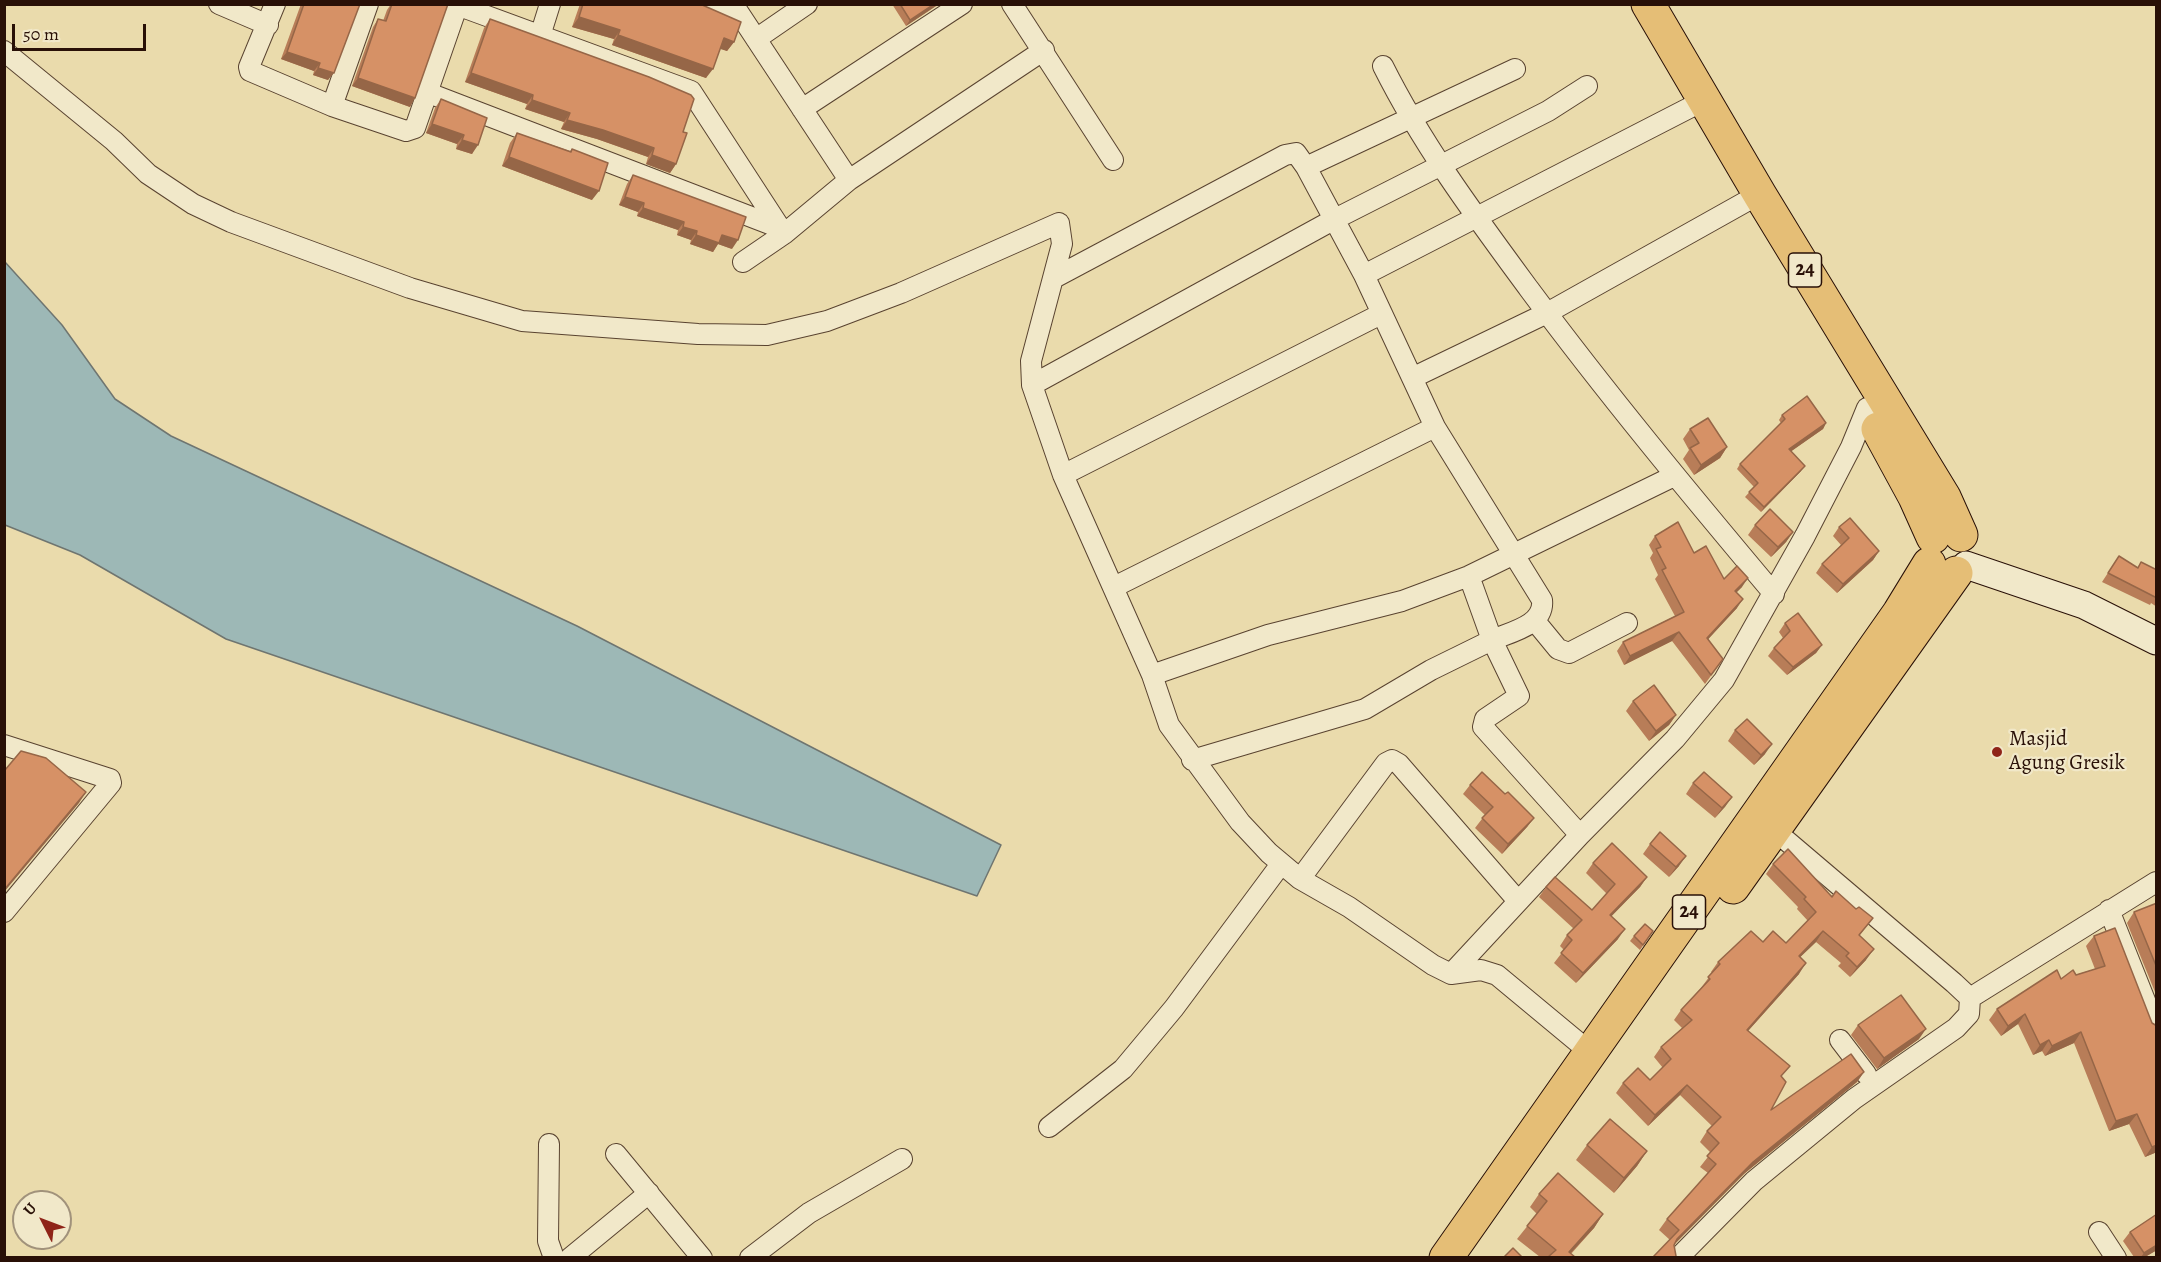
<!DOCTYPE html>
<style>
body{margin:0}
#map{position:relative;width:2161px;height:1262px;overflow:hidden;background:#eadbac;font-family:Alegreya,serif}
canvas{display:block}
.frame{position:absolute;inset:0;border:6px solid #291007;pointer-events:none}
.north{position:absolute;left:12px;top:1190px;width:60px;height:60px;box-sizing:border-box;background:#f1e8c9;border:2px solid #a1927b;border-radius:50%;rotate:312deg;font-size:16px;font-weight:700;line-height:24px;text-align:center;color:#291007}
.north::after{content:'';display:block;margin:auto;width:21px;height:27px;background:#8f2418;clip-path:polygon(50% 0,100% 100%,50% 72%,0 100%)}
.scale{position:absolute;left:12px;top:24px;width:134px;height:27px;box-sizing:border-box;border:3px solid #291007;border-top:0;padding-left:8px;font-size:18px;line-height:21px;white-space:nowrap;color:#291007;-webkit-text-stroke:4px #f1e8c9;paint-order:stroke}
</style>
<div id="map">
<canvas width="2161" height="1262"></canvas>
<div class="frame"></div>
<div class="north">U</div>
<div class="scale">50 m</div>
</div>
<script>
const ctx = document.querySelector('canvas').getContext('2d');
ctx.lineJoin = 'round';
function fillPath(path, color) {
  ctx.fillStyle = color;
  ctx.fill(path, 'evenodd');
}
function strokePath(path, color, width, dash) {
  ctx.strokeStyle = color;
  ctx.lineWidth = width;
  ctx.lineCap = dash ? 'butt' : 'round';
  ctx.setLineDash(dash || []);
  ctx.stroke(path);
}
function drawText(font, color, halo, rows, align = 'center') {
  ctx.font = font + ' Alegreya,serif';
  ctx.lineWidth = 4.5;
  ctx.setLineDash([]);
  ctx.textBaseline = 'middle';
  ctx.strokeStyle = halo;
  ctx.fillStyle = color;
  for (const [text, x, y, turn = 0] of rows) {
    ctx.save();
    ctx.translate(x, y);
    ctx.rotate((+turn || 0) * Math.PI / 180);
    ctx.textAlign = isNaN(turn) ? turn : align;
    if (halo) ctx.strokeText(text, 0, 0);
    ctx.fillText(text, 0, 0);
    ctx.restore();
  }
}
const water = new Path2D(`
 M5 262 62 325 115 399 171 436 577 626 1001 845 977 896 226 639 80 555 5 525Z`);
const minor = new Path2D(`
 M219 4 268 25
 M275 4 249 67 250 71 332 106 406 131 415 128 458 4
 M701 4 744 22
 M733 4 849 180
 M1012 4 1113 160
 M457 5 691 91 784 234
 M540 36 550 4
 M756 39 807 4
 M4 51 114 141 148 174 193 204 231 222 410 288 522 321 698 334 767 335 827 321 901 293 1059 223 1062 244 1031 361 1032 385 1063 475 1152 675 1169 725 1240 822 1269 853 1300 879 1349 907 1433 965 1451 974 1481 970 1497 975 1591 1053
 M1383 66C1423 146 1476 217 1529 289 1607 394 1690 494 1774 594
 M1515 69 1306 167 1364 275 1435 427 1542 600C1545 625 1511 632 1492 640L1519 696 1485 719 1483 727 1580 835
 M426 92 780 228
 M332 106 368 4
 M802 109 962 4
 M743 262 784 234 849 180 1044 50
 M1364 275 1691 107
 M1054 278 1285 155 1296 153 1306 167
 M1412 378 1547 313 1747 201
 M1032 385 1333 220 1548 111 1587 86
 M1063 475 1381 314
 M1114 587 1435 427
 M1535 621 1558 649 1569 653 1627 623
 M1152 675 1268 635 1402 601 1469 576 1674 476
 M4 745 110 779 111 783 4 912
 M1192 760 1365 709 1431 670 1492 640 1469 576
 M1300 879 1386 763 1392 760 1399 764 1518 901
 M2109 910 2156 1028
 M1451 974 1580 835 1675 739 1724 680 1805 536 1851 447 1867 408
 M1970 998 2156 882
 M1840 1040 1866 1074
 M1049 1127 1123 1069 1174 1008 1281 864
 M549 1144 548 1241 554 1258
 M616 1154 702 1258
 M2099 1232 2116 1258
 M570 1258 649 1193
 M750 1258 809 1213 902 1159
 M1678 1258 1754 1181 1854 1099 1956 1028 1969 1014 1970 998 1954 983 1774 830`);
const secondary = new Path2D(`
 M1966 565 2084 605 2156 641`);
const trunk = new Path2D(`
 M1648 4 1760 195 1944 497 1961 535
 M1878 429 1915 497 1933 537
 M1733 887 1956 573
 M1446 1258 1899 613 1929 564`);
const wall = new Path2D(`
 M301 4H360L328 80 313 75 314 71 281 59Z
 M391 4H448L410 107 352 86 373 27 378 19 383 21 387 10Z
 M580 4H700L734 42 727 51 720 48 706 78 612 45 614 39 572 27Z
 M892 4H939L906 26Z
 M490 19 683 132 676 164 670 173 646 164 648 157 597 139 561 129 564 122 525 109 527 104 465 82 484 28Z
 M441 99 487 118 472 154 456 149 457 144 426 133 435 108Z
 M517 133 570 151 572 149 592 200 502 166 510 143Z
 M633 175 732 249 718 244 713 252 690 244 691 240 677 235 678 230 637 216 638 212 619 205 627 184Z
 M1782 415 1826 423 1823 429 1791 451 1801 471 1761 512 1745 497 1754 487 1737 469 1740 464 1781 423 1779 420Z
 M1690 429 1727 447 1720 458 1694 475 1683 459 1689 450 1683 439Z
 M1755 525 1793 532 1786 542 1771 557 1748 535Z
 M1839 527 1879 551 1873 560 1837 593 1816 573 1822 564 1841 545 1833 536Z
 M1655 536 1694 553 1724 579 1742 587 1736 592 1737 608 1708 639 1723 659 1705 684 1672 641 1624 665 1617 651 1623 642 1675 616 1655 579 1658 575 1650 558 1653 553 1649 545Z
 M2119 556 2137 568 2141 562 2157 570V607L2151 603 2150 605 2102 582Z
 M1785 623 1822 645 1816 653 1787 675 1768 656 1774 648 1783 638 1779 632Z
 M1633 701 1676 715 1669 725 1649 741 1626 711Z
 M1735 730 1765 754 1754 765 1728 741Z
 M1693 783 1732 797 1715 818 1686 794Z
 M1470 785 1505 794 1534 818 1527 827 1502 854 1475 828 1485 815 1463 794Z
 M1650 844 1679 866 1669 877 1643 854Z
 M1593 863 1647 877 1640 887 1611 916 1618 939 1576 983 1554 963 1564 950 1560 946 1567 935 1574 929 1539 897 1546 887 1592 910 1607 894 1586 873Z
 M1773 864 1873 918 1859 936 1866 960 1850 977 1838 966 1841 963 1816 942 1800 957 1799 974 1748 1031 1782 1077 1771 1110 1864 1072 1857 1082 1745 1173 1670 1240 1659 1230 1667 1219 1708 1173 1700 1167 1711 1153 1700 1142 1707 1131 1712 1126 1680 1095 1648 1126 1616 1093 1623 1083 1650 1080 1663 1068 1654 1057 1661 1047 1682 1028 1674 1020 1681 1010 1701 988 1712 973 1711 972 1718 962 1763 942 1786 943 1808 921 1797 909 1798 907 1766 874Z
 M2157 903V997L2127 923 2134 912Z
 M1653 931 1640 950 1630 941 1634 936Z
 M2094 936 2152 1023 2157 1026V1152L2145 1157 2129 1124 2109 1131 2074 1043 2045 1056 2042 1051 2033 1055 2018 1024 2001 1036 1989 1020 1997 1009 2061 979 2095 969 2086 946Z
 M1858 1025 1919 1039 1877 1069 1851 1035Z
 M1587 1145 1647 1151 1637 1166 1614 1193 1576 1160Z
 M1539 1194 1603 1214 1594 1228 1571 1254 1575 1257H1540L1517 1239 1537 1214 1530 1207Z
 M2157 1214V1250L2145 1257H2134L2123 1241 2130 1232Z`);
const shadedWall = new Path2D(`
 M934 4H939L906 26 910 20Z
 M579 17 620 30 614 39 572 27Z
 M618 35 713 69 706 78 612 45Z
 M724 38 734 42 727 51 717 48Z
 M287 52 320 63 314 71 281 59Z
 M318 68 334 73 328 80 313 75Z
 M471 73 533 95 527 104 465 82Z
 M358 78 415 98 410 107 352 86Z
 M532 100 570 113 564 122 525 109Z
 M567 120 603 130 654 148 648 157 597 139 561 129Z
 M432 124 464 135 457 144 426 133Z
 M462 140 478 145 472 154 456 149Z
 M652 155 676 164 670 173 646 164Z
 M509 157 599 191 592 200 502 166Z
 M625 197 644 203 638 212 619 205Z
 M643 208 684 222 678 230 637 216Z
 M683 227 697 231 691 240 677 235Z
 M696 235H722L738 240 732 249 718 244 713 252 690 244Z
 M1826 423 1823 429 1786 455 1789 449Z
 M1727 447 1720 458 1694 475 1701 465Z
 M1805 466 1801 471 1761 512 1764 507Z
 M1793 532 1786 542 1771 557 1778 547Z
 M1879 551 1873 560 1837 593 1843 584Z
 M1748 578 1742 587 1729 600 1735 591Z
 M1743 599 1737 608 1701 647 1707 638Z
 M1679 632 1672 641 1624 665 1630 656Z
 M1822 645 1816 653 1787 675 1793 667Z
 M1676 715 1669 725 1649 741 1656 731Z
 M1772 744 1765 754 1754 765 1761 755Z
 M86 792 79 803 4 892V890Z
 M1732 797 1725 807 1715 818 1722 808Z
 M1534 818 1527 827 1502 854 1508 844Z
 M1686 856 1679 866 1669 877 1676 867Z
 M1647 877 1640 887 1603 925 1610 915Z
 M1625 929 1618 939 1576 983 1583 973Z
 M1823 931 1816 942 1791 966 1799 956Z
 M1874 949 1866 960 1850 977 1857 967Z
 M1806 963 1799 974 1739 1041 1747 1030Z
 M2025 1014 2018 1024 2001 1036 2008 1026Z
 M1926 1029 1919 1039 1877 1069 1884 1058Z
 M2081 1032 2074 1043 2045 1056 2052 1046Z
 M2049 1040 2042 1051 2033 1055 2040 1045Z
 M1864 1072 1857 1082 1745 1173 1669 1250 1677 1239 1753 1162Z
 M1687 1085 1680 1095 1648 1126 1655 1115Z
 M2137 1114 2129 1124 2109 1131 2116 1121Z
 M2157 1145V1152L2145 1157 2152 1147Z
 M1647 1151 1637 1166 1614 1193 1624 1178Z
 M1603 1214 1594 1228 1567 1257 1569 1252Z
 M2157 1245V1250L2145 1257H2141L2144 1253Z`);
const building = new Path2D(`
 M304 4H360L334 73 318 68 320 63 287 52Z
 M392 4H448L415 98 358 78 378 19 386 21Z
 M583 4H700L741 22 734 42 724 38 713 69 618 35 620 30 579 17Z
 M900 4H934L910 20Z
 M490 19 649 77 691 95 694 99 683 132 687 133 676 164 652 155 654 148 603 130 567 120 570 113 532 100 533 95 471 73Z
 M441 99 487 118 478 145 462 140 464 135 432 124Z
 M517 133 571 152 572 149 608 163 599 191 509 157Z
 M633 175 746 217 738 240 722 235 719 243 696 235 697 231 683 227 684 222 643 208 644 203 625 197Z
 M1807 396 1826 423 1789 449 1805 466 1764 507 1749 492 1758 483 1740 464 1785 419 1782 415Z
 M1708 418 1727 447 1701 465 1690 448 1699 443 1690 429Z
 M1770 509 1793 532 1778 547 1755 525Z
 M1850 518 1879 551 1843 584 1822 564 1849 538 1839 527Z
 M1678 522 1694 553 1706 546 1724 579 1737 566 1748 578 1735 591 1743 599 1707 638 1723 659 1711 675 1679 632 1630 656 1623 642 1684 612 1662 570 1666 568 1656 549 1661 547 1655 536Z
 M2119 556 2138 568 2141 562 2157 570V595L2155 597 2108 573Z
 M1798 613 1822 645 1793 667 1774 648 1790 631 1785 623Z
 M1654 685 1676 715 1656 731 1633 701Z
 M1747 719 1772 744 1761 755 1735 730Z
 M21 751 46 758 86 792 4 890V769L5 770Z
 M1482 772 1505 794 1508 792 1534 818 1508 844 1482 818 1493 807 1470 785Z
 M1704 772 1732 797 1722 808 1693 783Z
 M1660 832 1686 856 1676 867 1650 844Z
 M1612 843 1647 877 1610 915 1625 929 1583 973 1561 953 1572 940 1567 935 1582 920 1546 887 1555 877 1592 910 1615 884 1593 863Z
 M1788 849 1832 897 1836 891 1856 909 1859 907 1873 918 1859 935 1874 949 1857 967 1846 956 1849 953 1823 931 1799 956 1806 963 1747 1030 1790 1066 1781 1076 1786 1082 1771 1110 1851 1054 1864 1072 1753 1162 1677 1239 1674 1245 1676 1256 1675 1257H1653L1679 1230 1667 1219 1716 1164 1707 1156 1719 1143 1707 1131 1721 1117 1687 1085 1655 1115 1623 1083 1638 1068 1650 1080 1671 1059 1661 1047 1692 1020 1681 1010 1710 979 1708 977 1720 964 1718 962 1751 931 1763 942 1773 931 1786 943 1816 912 1804 899 1806 897 1773 864Z
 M2157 903V968L2134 912Z
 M1645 924 1653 931 1643 945 1634 936Z
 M2115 928 2152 1023 2157 1026V1145L2152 1147 2137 1114 2116 1121 2081 1032 2052 1046 2049 1040 2040 1045 2025 1014 2008 1026 1997 1009 2057 970 2061 979 2073 970 2076 975 2105 966 2094 936Z
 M1901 995 1926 1029 1884 1058 1858 1025Z
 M1610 1119 1647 1151 1624 1178 1587 1145Z
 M1558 1173 1603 1214 1569 1252 1575 1257H1548L1556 1250 1527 1226 1547 1201 1539 1194Z
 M2157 1214V1245L2144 1253 2130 1232Z
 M1513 1248 1522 1257H1504Z`);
const markers = [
 [1997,752,6,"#8f2418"]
];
const shields = [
 [1805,270,33],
 [1689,912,33]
];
const shieldNames = [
 ["24",1805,270],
 ["24",1689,912]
];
const poiNames = [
 ["Masjid",2009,740],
 ["Agung Gresik",2009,764]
];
fillPath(water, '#9db8b6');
strokePath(water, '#6f7570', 1.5);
strokePath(minor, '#594330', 22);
strokePath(secondary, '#291007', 29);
strokePath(trunk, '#291007', 35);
strokePath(minor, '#f1e8c9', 20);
strokePath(secondary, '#f1e8c9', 27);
strokePath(trunk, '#e5be76', 33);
fillPath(wall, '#b87d58');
fillPath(shadedWall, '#966647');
fillPath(building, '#d69166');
strokePath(building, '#966647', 1.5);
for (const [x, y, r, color] of markers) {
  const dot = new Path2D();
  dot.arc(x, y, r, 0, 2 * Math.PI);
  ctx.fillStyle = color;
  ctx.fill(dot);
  strokePath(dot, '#f1e8c9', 2);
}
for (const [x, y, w] of shields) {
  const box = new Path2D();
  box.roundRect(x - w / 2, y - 17, w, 34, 4.5);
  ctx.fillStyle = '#f1e8c9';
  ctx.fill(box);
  strokePath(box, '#291007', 1.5);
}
drawText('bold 20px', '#291007', null, shieldNames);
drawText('21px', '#291007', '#f1e8c9', poiNames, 'left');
</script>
